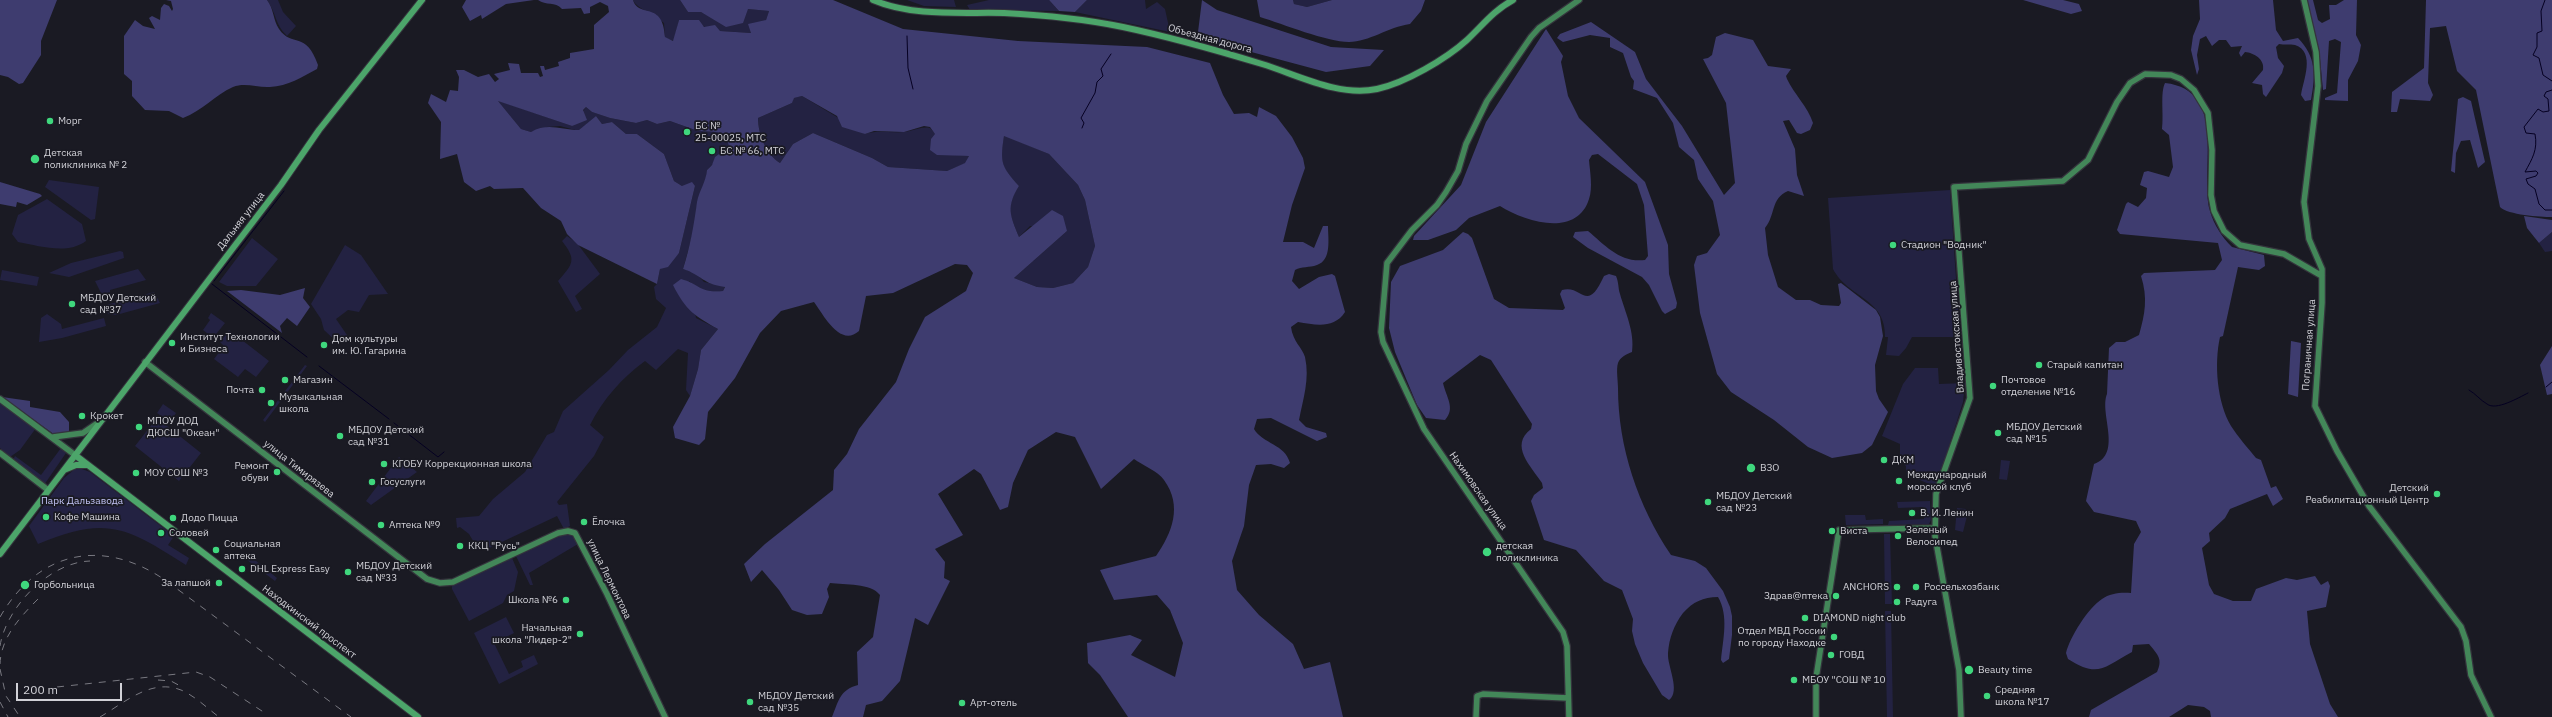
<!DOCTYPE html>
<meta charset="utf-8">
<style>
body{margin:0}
#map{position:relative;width:2552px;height:717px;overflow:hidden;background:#1a1a23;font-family:"IBM Plex Sans",sans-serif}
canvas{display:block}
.scale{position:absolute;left:16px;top:683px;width:106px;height:18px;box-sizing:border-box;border:2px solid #d1d1d7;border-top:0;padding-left:5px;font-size:12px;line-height:14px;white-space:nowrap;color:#d1d1d7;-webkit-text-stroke:3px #1a1a23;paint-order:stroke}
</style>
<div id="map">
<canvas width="2552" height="717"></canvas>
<div class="scale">200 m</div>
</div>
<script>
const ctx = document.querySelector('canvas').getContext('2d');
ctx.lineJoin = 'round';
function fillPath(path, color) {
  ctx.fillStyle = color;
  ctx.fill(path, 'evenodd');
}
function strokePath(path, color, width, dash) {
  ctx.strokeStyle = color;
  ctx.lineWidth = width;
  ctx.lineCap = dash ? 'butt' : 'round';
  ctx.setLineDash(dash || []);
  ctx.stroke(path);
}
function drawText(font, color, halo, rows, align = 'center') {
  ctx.font = font + ' "IBM Plex Sans",sans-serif';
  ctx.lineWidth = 3.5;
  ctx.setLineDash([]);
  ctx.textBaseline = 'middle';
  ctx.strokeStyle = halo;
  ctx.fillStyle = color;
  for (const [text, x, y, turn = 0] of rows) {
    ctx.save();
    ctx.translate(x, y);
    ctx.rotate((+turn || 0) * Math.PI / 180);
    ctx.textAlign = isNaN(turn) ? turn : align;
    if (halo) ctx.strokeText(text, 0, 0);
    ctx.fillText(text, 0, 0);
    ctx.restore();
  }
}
const green = new Path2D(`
 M267 0H278L283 12 296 26 287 36C275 25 276 12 267 0Z
 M633 0H680L688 12H701L710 16 748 9 769 11 766 20 752 33 720 31 679 20 674 41 665 38 664 23C657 17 635 7 633 0Z
 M907 0H954L956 7 924 6Z
 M989 0H1049L1059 11 970 10 967 5Z
 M1087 0H1145L1146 9 1157 2 1165 9 1170 32 1075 12Z
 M1293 0H1332L1307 7 1294 4Z
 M802 96 865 134C878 130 889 133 902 132 912 132 920 126 930 128L955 155 969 156 966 163 947 171 888 167 872 158 813 133 793 144 780 163C766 154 758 134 758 118L792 103 793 98Z
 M497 100 572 126 586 107 592 112 610 118 636 123 647 120 657 124 670 121 698 131 717 132 727 139 729 147 707 170 706 183 698 200 694 229 683 269 696 273 704 282 725 286 723 291C708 292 700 291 689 281L696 318 718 329 701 350 698 369 690 396 686 390 688 353 678 349 656 370 645 361C622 378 603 399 590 425L604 437 594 456 557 502 559 505 567 504 570 526 564 529 557 516 487 549H478L469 534 460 527 457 528 456 518 479 516 493 499 525 472 547 435 554 432 563 411 609 370 628 350 657 327 666 308 656 299 654 287 657 284 660 269 679 253 695 186H682L674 181 664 154 637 134H626L612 122 602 124 596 116 579 131 560 126 547 127 531 132 521 129Z
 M1004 135 1049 154 1078 185 1085 200 1095 246 1088 267 1073 283 1053 288 1037 287 1014 278 1067 231 1030 226 1019 237C1010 215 1005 207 1019 186 1000 166 1000 163 1004 135Z
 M49 180 99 187 95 219 91 220 45 187Z
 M1950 190 1960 337H1912L1906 348 1899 356 1886 355 1888 337H1885C1886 298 1848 298 1833 269L1828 198Z
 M47 199 82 224 86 241C67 255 40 246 18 242L12 234 18 215Z
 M2552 232V251L2545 252 2539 243Z
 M567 236 577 243 600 274 575 296 582 309 576 312 558 281C573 264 577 260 562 241Z
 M252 238 278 259 256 286H227L219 282Z
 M345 245 361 255 388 294 369 295 359 312 348 310 336 319 347 335 339 344 324 330 321 319 311 304Z
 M120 251 123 252 124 258 69 277 49 273 71 263Z
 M138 269 146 280 110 290V294L103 297 95 281Z
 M2 270 39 277 37 286 0 280Z
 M154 292 160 303 116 315 108 314 106 305Z
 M211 313 225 323 213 338 203 330 210 320 208 318Z
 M47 314 61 324 62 329 104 318 106 326 62 338 39 342 41 318Z
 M229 330 269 361 256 377 245 369 238 377 214 359 224 346 220 342Z
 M305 365 307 366 265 422 263 420Z
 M1915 368H1938L1939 384 1965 383 1963 402 1936 487 1906 474V466L1900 460V444L1882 436 1903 384Z
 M0 400 36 428 20 450 10 457 0 448Z
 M163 404 176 413 170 422 157 413Z
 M157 418 201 453 179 481 135 446Z
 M61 448 66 453 44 485 13 460 15 456 41 475Z
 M399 457 417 472 371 505 366 501Z
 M2001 460 2010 461 2007 480 1999 479Z
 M75 469H82L90 472 174 536 168 545 189 558 186 565C127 527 106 515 38 544L29 526 64 478Z
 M1930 501 1931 520 1929 524 1888 525 1889 521 1924 519 1923 507 1898 508 1897 502Z
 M1957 508 1966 509 1967 516 1963 532 1955 530Z
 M1845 515H1865L1866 520 1883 519V524L1846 525Z
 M566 533 574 536 578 544 529 573 533 585H530L516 556Z
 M1884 534H1890L1892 604H1885Z
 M250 556 277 578 275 581 247 560Z
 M512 558 518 572 514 591 507 595 503 603 469 621 452 589V586Z
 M1885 611H1891L1893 717H1887Z
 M506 617 514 633 494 643 509 674 523 667 521 661 534 655 538 664 499 684 474 633Z`);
const forest = new Path2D(`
 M0 0H57L41 41V55L23 83 19 84 8 77 0 75Z
 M166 0H267C274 9 273 20 279 29 292 48 306 30 318 65L317 69C302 77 288 86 270 87 258 88 245 82 233 87 215 95 202 111 183 118L169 111 145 110 132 96V81L124 74V36L135 20 143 26 155 29 149 18 152 16 160 20 161 8 164 4 169 6 172 11 173 9 171 1Z
 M466 0H534L506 4 482 19 481 15 470 21 462 7Z
 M538 0H633C639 19 663 0 665 37L673 41 679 20H699L704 27 715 25 720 31 751 33 748 24 766 20 769 11 748 9 743 23 726 27 701 12H688L680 0H833L903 29 1018 41 1147 47 1210 63 1223 95 1234 114 1249 113 1257 117 1259 107 1276 116 1292 137 1303 158 1305 168 1292 205 1283 242H1303L1314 248 1323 226H1328C1328 238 1332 260 1317 265 1309 268 1302 266 1295 270L1292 281 1299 289 1319 277 1332 274 1335 276 1345 312C1334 329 1316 325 1298 322L1291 327C1293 342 1302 347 1305 357 1310 379 1303 399 1299 420L1306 427 1326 433 1327 437 1317 441 1271 418 1257 419 1254 429C1263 444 1285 444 1290 463L1284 468 1271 464 1256 465 1249 485 1244 526 1232 561 1237 590 1259 615 1293 644 1304 669 1330 662 1343 717H1128L1100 675 1088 663 1087 643 1130 635 1142 640 1131 655 1175 677 1183 643 1170 610 1157 595 1114 600 1100 570 1156 556C1172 533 1183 506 1164 480 1158 471 1142 465 1134 459L1101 489 1075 437 1056 432 1028 450 1013 483 1008 507 1000 510 981 474 974 469 938 494 963 535 935 549 945 562 944 578 950 581 928 625 915 618 900 681 882 701 866 705 863 717H832C839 700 840 690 858 685L857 652 873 637 880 595C871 583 845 585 830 583L827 589 829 597 822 614 807 615 792 610 779 590 762 570 751 582 744 564 765 544 833 490 834 470 847 454 859 429 896 382 909 349 925 317 966 291 973 273 967 265 955 264 893 293 866 296 859 331C840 348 823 314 814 302L781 311 760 333 735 378 708 412 705 439 699 445 675 438 673 427 690 396 698 369 701 350 718 329C695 316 686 311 673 285L681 279C700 284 698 293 723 291L725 287C702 284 702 275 683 269 690 247 694 225 697 202 699 191 706 182 707 170L712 165 715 157 729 147 727 139 717 132 698 131 670 121 657 124 647 120 636 123 610 118 592 112 586 107 583 110 587 120 572 126 498 101 521 129 531 132C548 122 561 130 579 130L596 116 602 124 612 122 626 134H637L664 154 674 181 682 186 692 182 695 186 679 253 668 267 660 269 657 284 578 245 567 234 561 221 541 208 523 188 494 189 490 186 476 191 464 182 457 154 440 159 441 122 428 103 431 94 446 102 450 90 458 91 459 77 456 70H464L478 77 489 74 495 82 499 79 494 74 510 70 508 63 519 64 521 73H538L540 77 543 76 540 66H544L545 70 559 66 558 62 570 58V53L594 49V25L609 12 608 6 600 2 590 7V13L584 14 581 8 562 9C555 1 546 6 538 0ZM802 96 837 116 842 127 865 134 874 131 904 132 924 126 930 127 935 134 931 139 930 150 937 155 969 156 965 163 947 171 888 167 872 158 813 133 793 144 780 163C766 154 758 134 758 118L792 103 794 98ZM1004 136 1049 154 1078 185 1085 200 1095 246 1088 267 1073 283 1053 288 1037 287 1014 278 1067 231 1063 216 1052 210 1019 237C1010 215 1006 207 1019 186 1001 166 1000 163 1004 136Z
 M1049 0H1087L1075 12 1059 11Z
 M1202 0 1217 10 1331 47 1384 50 1370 66 1326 72 1214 42 1198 32Z
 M1257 0H1293L1294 4 1307 7 1332 0H1425L1421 11 1410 24C1388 27 1369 42 1349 42 1327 42 1283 24 1260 17Z
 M2023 0H2063L2079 4 2082 11 2071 14Z
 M2199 0H2273L2276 30 2283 41 2298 38C2316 57 2316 74 2311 100L2305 101 2301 95C2303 81 2316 52 2295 45 2290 44 2284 45 2279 44L2276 47 2278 58 2284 66 2282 73 2266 97 2263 94 2262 85 2252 83 2263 70C2265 59 2254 53 2245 52L2241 57 2239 53 2242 46 2231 47 2226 40H2219L2212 46 2206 36 2200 39 2197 55 2199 69 2197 75 2191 50 2193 36 2200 19Z
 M2307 0H2313L2318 20 2322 23 2330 19 2329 5H2336L2344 0H2357L2356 35 2361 45 2358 61 2348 80V101L2325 100V98L2337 93 2341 42 2335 39 2329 41 2326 89 2323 90 2320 59Z
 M2426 0H2552V217C2540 217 2508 215 2500 207L2476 90 2457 71 2446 26 2430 28 2428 83 2433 95 2430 101 2400 99 2397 112H2391L2392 92 2424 68Z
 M1591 22 1635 52 1646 79 1682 126 1724 195 1735 183 1726 103 1703 59 1708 58 1712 55 1716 37 1725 33 1753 40 1768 66 1791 69 1786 76 1787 79C1794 94 1808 107 1813 123L1810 130 1801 134 1797 133 1789 120 1783 121 1795 149 1797 175 1804 196 1788 191C1770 199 1776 215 1765 228L1768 255 1778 287 1796 300H1810L1821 305 1839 306 1841 303 1838 284 1841 283 1876 310 1880 317 1883 336 1875 365 1876 391 1879 399 1888 412 1872 445 1862 453 1832 458 1808 447 1774 420 1731 392 1717 374 1700 313 1694 265 1697 256 1707 253 1720 235 1713 201 1698 179 1694 160 1679 147 1673 123 1657 98 1633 89 1634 81 1631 77 1623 53 1610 47V38L1590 35 1563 42 1557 38 1560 34Z
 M1546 29 1563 56 1561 62 1568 96 1579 118 1645 182 1668 245 1669 274 1677 303 1676 308 1665 314 1662 311 1649 285 1642 277 1588 248 1573 237 1575 232 1588 231C1606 246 1620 263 1645 260L1648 256 1644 205 1637 184 1598 154 1592 155 1589 160C1590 172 1593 188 1589 199 1577 238 1525 222 1500 206L1469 218 1456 230 1428 240H1413L1414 236 1461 185 1486 122Z
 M2165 83C2229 90 2199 170 2210 211 2214 225 2222 237 2232 247L2264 255 2265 266 2259 270 2238 267 2223 336 2220 337C2214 364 2217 402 2231 426 2238 437 2248 448 2256 458L2261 460 2271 488 2276 486 2283 499 2273 506 2267 494 2230 509 2225 518 2209 533 2210 541 2202 548 2209 585 2214 594 2233 601H2251L2256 589 2286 578 2297 580 2315 576 2321 585 2328 581 2330 586 2326 607 2307 611 2310 644 2330 704 2338 717H2211L2210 711 2204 707 2188 705 2169 717H2089L2091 710 2157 672C2163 659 2158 655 2149 644L2133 645 2132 652C2103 668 2098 678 2068 659L2066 653C2070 637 2088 608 2102 599 2110 593 2122 592 2131 593L2134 544 2141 532 2136 521 2094 512 2086 501 2094 464C2123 454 2099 413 2107 394L2109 348 2116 342H2125L2139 335C2145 314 2148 298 2141 276L2144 273 2215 270 2222 260 2218 243 2120 234 2117 230 2126 204 2128 202 2138 207 2146 198 2147 188 2140 185 2144 172 2148 171 2169 177 2173 167 2169 135 2162 129C2164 114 2160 93 2165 83Z
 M2463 97 2471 101 2485 162 2478 168 2470 140 2461 141 2456 153 2455 173 2451 171 2458 99Z
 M0 182 40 194 42 196 27 205 17 202 16 207 0 204Z
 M2524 216 2552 220V232L2539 243 2527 228Z
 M1463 232 1468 234 1472 238 1494 299 1509 308 1563 310 1565 308 1560 294 1562 290C1583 284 1586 315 1604 276L1609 274 1616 276C1619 283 1618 288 1620 294 1625 312 1635 332 1632 352 1627 354 1620 357 1618 363 1616 369 1618 381 1618 388 1618 447 1638 506 1671 555L1695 561 1706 568 1723 591 1730 607 1732 616V635L1729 659 1723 663 1721 660C1723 639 1729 616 1718 597 1703 597 1693 602 1683 613 1674 625 1669 638 1668 653 1667 666 1681 691 1669 700L1662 695 1643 663 1635 644 1632 631 1633 619 1622 590 1604 581 1576 550 1544 540 1531 501 1534 495 1543 488 1542 483C1531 466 1509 446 1531 429L1532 424 1491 360 1480 355 1443 383C1446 397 1456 408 1445 420L1426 418 1417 405 1395 352 1389 328 1391 282 1400 266 1443 250Z
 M305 288 303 298 310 307 297 326 287 318 280 326 282 333 227 291 241 290 280 295Z
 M2291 341 2301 343 2298 397 2288 394Z
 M2552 346V394L2547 395 2540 365Z
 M2 397 30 401V407L60 412 69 422V432L55 435Z`);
const stream = new Path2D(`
 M2545 0 2541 11 2542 31 2537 33V47L2533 55 2539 58 2543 75 2552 81
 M907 36 908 68 913 89
 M2552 90 2546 92 2544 96 2548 99 2549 111 2543 112 2538 109 2524 127 2526 133 2535 134C2538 150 2532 159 2525 172L2536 171 2538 173 2536 176 2526 179 2528 184 2535 189 2539 204 2545 210H2552
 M1082 128 1084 123 1081 118 1095 93 1097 82 1103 76 1101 69 1111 54
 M214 281 284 191
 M212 284 307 357
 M319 366 389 419
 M2546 387 2552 382
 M2469 390C2476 394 2480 400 2487 404 2496 411 2518 398 2528 393
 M394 423 438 457 444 452`);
const secondary = new Path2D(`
 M2304 0 2316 52 2318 86 2304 202 2309 239 2322 269V303L2315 406 2337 451 2369 506 2461 627 2466 641 2471 675 2491 717
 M145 362 427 579 440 583 453 582 558 533 568 531 575 533 607 594 665 717
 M0 399 75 455
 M53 437 83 433 99 422
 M0 453 48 490
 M1476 717 1477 696 1483 694 1568 698
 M1569 717 1567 646 1563 632 1424 429 1383 342 1381 332 1387 263 1412 230 1437 205 1446 192 1458 171 1466 144 1487 101 1531 37 1539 28 1579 0
 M1816 717V678L1839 530 1934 528
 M1961 717 1959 670 1935 536 1936 494 1970 398 1954 187 2063 181 2088 160 2117 102 2130 83 2145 74 2171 75 2181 79 2194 90 2208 113 2212 150 2211 195 2214 211 2224 231 2240 245 2284 254 2322 276`);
const primary = new Path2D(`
 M873 0C913 17 962 12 1004 13 1044 15 1084 19 1123 27 1170 37 1216 50 1262 64 1298 75 1338 97 1377 89 1405 83 1446 59 1467 40 1482 26 1494 10 1513 0
 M75 455 418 717
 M64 470 76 465H88
 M0 554 281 185 319 130 422 0`);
const rail = new Path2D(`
 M0 617C38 551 102 537 165 580L351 717
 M0 646C6 607 50 562 90 561
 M0 664C1 636 22 615 41 596
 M0 669 6 696 20 717
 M158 680 171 681 184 688
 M57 687 196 672 210 677 265 713
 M0 702 8 717
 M100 717C124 703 151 678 181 690 195 696 207 708 219 717`);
const markers = [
 [50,121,4,"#3fd77d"],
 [687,132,4,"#3fd77d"],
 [712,151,4,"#3fd77d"],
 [35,159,5,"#3fd77d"],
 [1893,245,4,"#3fd77d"],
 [72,304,4,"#3fd77d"],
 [172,343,4,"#3fd77d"],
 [324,345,4,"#3fd77d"],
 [2039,365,4,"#3fd77d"],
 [285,380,4,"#3fd77d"],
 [1993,386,4,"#3fd77d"],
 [262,390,4,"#3fd77d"],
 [271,403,4,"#3fd77d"],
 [82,416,4,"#3fd77d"],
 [139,427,4,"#3fd77d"],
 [1998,433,4,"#3fd77d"],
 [340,436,4,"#3fd77d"],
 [1884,460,4,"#3fd77d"],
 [384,464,4,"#3fd77d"],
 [1751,468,5,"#3fd77d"],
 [277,472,4,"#3fd77d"],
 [136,473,4,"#3fd77d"],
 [1899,481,4,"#3fd77d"],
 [372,482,4,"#3fd77d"],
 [2437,494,4,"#3fd77d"],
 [1708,502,4,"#3fd77d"],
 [1912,513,4,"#3fd77d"],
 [46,517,4,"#3fd77d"],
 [173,518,4,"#3fd77d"],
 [584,522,4,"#3fd77d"],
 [381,525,4,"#3fd77d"],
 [1832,531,4,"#3fd77d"],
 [161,533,4,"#3fd77d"],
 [1898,536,4,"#3fd77d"],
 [460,546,4,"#3fd77d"],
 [216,550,4,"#3fd77d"],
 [1487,552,5,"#3fd77d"],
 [242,569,4,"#3fd77d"],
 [348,572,4,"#3fd77d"],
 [219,583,4,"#3fd77d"],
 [25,585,5,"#3fd77d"],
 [1897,587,4,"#3fd77d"],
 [1916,587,4,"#3fd77d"],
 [1836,596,4,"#3fd77d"],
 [566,600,4,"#3fd77d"],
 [1897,602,4,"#3fd77d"],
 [1805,618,4,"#3fd77d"],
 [580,634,4,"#3fd77d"],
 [1834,637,4,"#3fd77d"],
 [1831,655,4,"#3fd77d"],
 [1969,670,5,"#3fd77d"],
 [1794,680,4,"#3fd77d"],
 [1987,696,4,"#3fd77d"],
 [750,702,4,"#3fd77d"],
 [962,703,4,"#3fd77d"]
];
const streetNames = [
 ["Объездная дорога",1210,39,15],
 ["Дальняя улица",241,221,-52],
 ["Владивостокская улица",1957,337,-94],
 ["Пограничная улица",2309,345,-86],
 ["улица Тимирязева",299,469,38],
 ["Нахимовская улица",1478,491,55],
 ["улица Лермонтова",609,579,64],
 ["Находкинский проспект",309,622,37]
];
const poiNames = [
 ["Морг",58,121],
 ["БС №",695,126],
 ["25-00025, МТС",695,138],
 ["БС № 66, МТС",720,151],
 ["Детская",44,153],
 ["поликлиника № 2",44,165],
 ["Стадион \"Водник\"",1901,245],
 ["МБДОУ Детский",80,298],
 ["сад №37",80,310],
 ["Институт Технологии",180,337],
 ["и Бизнеса",180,349],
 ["Дом культуры",332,339],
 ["им. Ю. Гагарина",332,351],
 ["Старый капитан",2047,365],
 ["Магазин",293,380],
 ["Почтовое",2001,380],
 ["отделение №16",2001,392],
 ["Почта",254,390,"right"],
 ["Музыкальная",279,397],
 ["школа",279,409],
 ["Крокет",90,416],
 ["МПОУ ДОД",147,421],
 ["ДЮСШ \"Океан\"",147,433],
 ["МБДОУ Детский",2006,427],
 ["сад №15",2006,439],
 ["МБДОУ Детский",348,430],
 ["сад №31",348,442],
 ["ДКМ",1892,460],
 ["КГОБУ Коррекционная школа",392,464],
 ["Ремонт",269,466,"right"],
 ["обуви",269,478,"right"],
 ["ВЗО",1760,468],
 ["МОУ СОШ №3",144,473],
 ["Международный",1907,475],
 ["морской клуб",1907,487],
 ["Госуслуги",380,482],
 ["Детский",2429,488,"right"],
 ["Реабилитационный Центр",2429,500,"right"],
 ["МБДОУ Детский",1716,496],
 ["сад №23",1716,508],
 ["В. И. Ленин",1920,513],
 ["Кофе Машина",54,517],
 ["Додо Пицца",181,518],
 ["Ёлочка",592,522],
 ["Аптека №9",389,525],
 ["Зеленый",1906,530],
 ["Велосипед",1906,542],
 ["Виста",1840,531],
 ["Соловей",169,533],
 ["Социальная",224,544],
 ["аптека",224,556],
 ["ККЦ \"Русь\"",468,546],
 ["детская",1496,546],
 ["поликлиника",1496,558],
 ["МБДОУ Детский",356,566],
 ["сад №33",356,578],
 ["DHL Express Easy",250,569],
 ["За лапшой",211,583,"right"],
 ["Горбольница",34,585],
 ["ANCHORS",1889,587,"right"],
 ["Россельхозбанк",1924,587],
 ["Здрав@птека",1828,596,"right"],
 ["Школа №6",558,600,"right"],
 ["Радуга",1905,602],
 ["DIAMOND night club",1813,618],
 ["Начальная",572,628,"right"],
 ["школа \"Лидер-2\"",572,640,"right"],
 ["Отдел МВД России",1826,631,"right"],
 ["по городу Находке",1826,643,"right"],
 ["ГОВД",1839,655],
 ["Beauty time",1978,670],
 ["МБОУ \"СОШ № 10",1802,680],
 ["Средняя",1995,690],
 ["школа №17",1995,702],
 ["МБДОУ Детский",758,696],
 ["сад №35",758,708],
 ["Арт-отель",970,703]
];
const parkNames = [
 ["Парк Дальзавода",82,501]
];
fillPath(green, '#232242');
fillPath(forest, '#3e3c6f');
strokePath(stream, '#050022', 1);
strokePath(secondary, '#34343c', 8);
strokePath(primary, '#34343c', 8);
strokePath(secondary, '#438759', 5.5);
strokePath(primary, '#4ca56a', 6);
strokePath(rail, '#797981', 1, [7, 7]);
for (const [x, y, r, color] of markers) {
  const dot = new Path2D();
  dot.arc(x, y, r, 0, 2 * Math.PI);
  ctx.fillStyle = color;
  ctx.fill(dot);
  strokePath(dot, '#1a1a23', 1.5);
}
drawText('10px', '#d1d1d7', '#1a1a23', streetNames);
drawText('10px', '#d1d1d7', '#1a1a23', poiNames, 'left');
drawText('10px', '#c3c4f6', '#1a1a23', parkNames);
</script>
